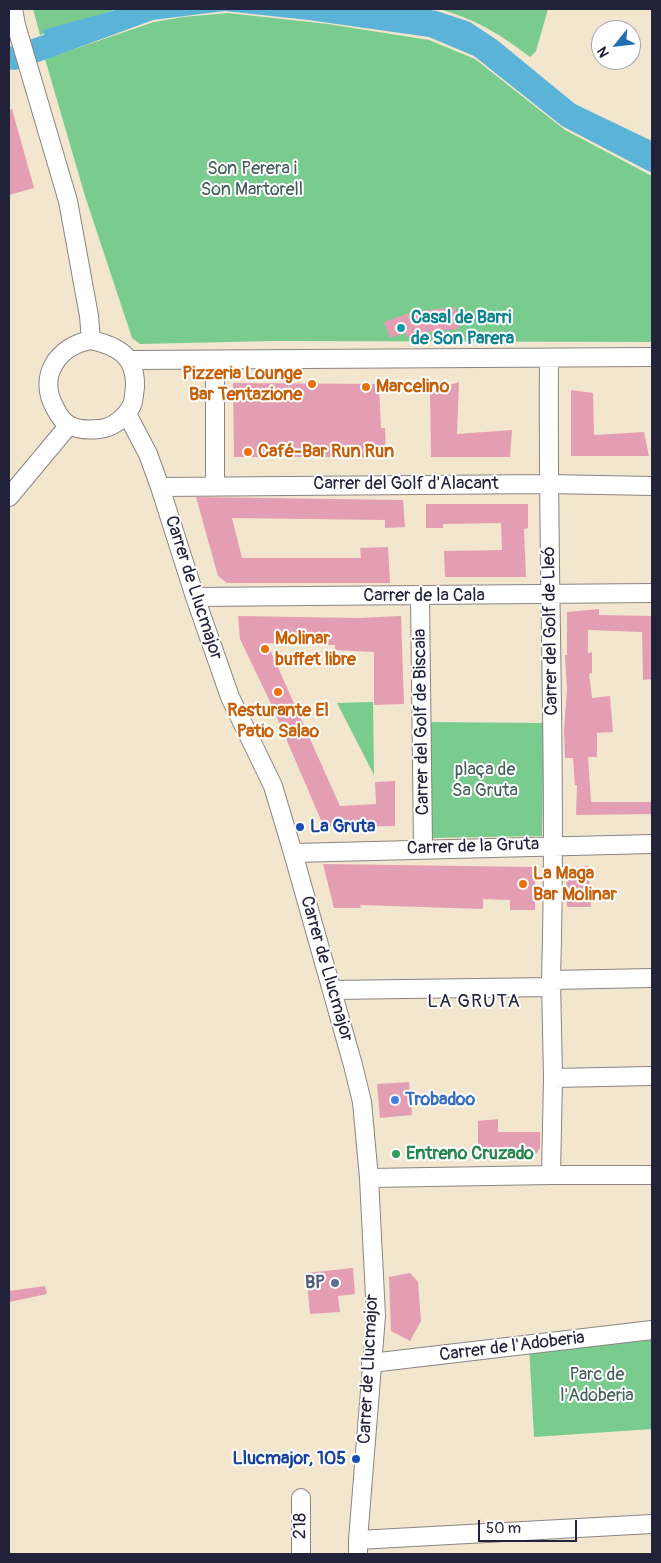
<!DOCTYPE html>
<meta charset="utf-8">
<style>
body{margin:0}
#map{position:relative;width:661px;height:1563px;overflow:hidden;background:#f2e6ce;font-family:Pangolin,sans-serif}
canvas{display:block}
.frame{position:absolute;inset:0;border:10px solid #22223b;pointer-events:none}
.north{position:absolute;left:591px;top:20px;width:50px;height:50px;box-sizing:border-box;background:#fff;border:1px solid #a7a7b1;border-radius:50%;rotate:241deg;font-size:14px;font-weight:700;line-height:20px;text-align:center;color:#22223b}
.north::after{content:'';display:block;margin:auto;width:18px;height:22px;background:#1f6fb2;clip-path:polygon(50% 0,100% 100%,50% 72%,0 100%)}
.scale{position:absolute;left:478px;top:1520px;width:99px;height:22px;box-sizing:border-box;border:2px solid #22223b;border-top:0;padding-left:6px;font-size:15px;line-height:18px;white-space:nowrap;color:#22223b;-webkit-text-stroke:4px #fff;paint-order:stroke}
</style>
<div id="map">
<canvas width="661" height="1563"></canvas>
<div class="frame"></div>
<div class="north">N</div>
<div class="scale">50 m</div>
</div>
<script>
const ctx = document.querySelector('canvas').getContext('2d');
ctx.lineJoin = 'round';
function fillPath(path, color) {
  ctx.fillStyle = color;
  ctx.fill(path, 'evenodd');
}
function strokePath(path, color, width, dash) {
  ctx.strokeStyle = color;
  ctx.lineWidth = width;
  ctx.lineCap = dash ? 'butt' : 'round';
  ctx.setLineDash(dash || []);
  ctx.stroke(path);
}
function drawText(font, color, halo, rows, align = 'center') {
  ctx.font = font + ' Pangolin,sans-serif';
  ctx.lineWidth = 4;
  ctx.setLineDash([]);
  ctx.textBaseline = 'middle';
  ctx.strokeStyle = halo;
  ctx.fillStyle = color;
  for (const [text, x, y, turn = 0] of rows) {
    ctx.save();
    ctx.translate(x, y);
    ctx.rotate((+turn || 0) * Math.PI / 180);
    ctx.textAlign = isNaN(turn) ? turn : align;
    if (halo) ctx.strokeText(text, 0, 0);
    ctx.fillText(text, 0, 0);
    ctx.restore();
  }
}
const green = new Path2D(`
 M33 9H117L40 35Z
 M439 9H548L536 51 530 57C500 34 475 19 439 9Z
 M228 13 328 24 429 40 475 59 565 130 652 176V342L274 341 140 344 132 338 85 196 45 59 154 22 183 17Z
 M373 702V703L374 775 337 703Z
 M426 722 544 723 542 836 431 838Z
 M652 1330V1429L534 1437 529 1345Z`);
const water = new Path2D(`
 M119 9H424L437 11 470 22 497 40 575 104 652 141V173L562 126 474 56 429 37 308 20 225 11 153 20 50 58 43 30Z`);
const stream = new Path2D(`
 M9 59 14 58`);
const river = new Path2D(`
 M14 58 45 47`);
const building = new Path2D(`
 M12 109 34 188 9 195V110Z
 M455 307 459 329 427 332 407 337 405 333 390 338 384 322 412 312Z
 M459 382 457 434 512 430 510 457H431L430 391Z
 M233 383 379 384 381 428H385L386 457H234Z
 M571 390 593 393 594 435 644 432 649 456H571Z
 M196 497 403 500 405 527 385 528V520L232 518 242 558H361L360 548 388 547 390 583H227L218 576Z
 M426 504H528V528L524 529 526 577H445L444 551 502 550 501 523 443 524V528H426Z
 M599 609V615L652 616V679L643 680 642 632 588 630V653L592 652V673L589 674 592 698 610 696 613 732 597 733V757H588L591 802H652V814L576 815 577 785H575L573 758H565L564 730 567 689 565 655H567V612Z
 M238 616 358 618 401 616 404 704 374 705V652L335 650V645L267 643 340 806 376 804 375 782 395 781V826L324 827 272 706 240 639Z
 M323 864 535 867V910H510V900L483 899V909L360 905 361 908H334Z
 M588 866 591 907H567L566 869Z
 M409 1082 412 1115 380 1118 377 1084Z
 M498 1119V1132H540V1148L536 1154H478V1121Z
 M353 1268 355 1294 338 1296 340 1312 310 1314 306 1273Z
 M410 1273 418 1282 421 1321 410 1341 391 1331 389 1277Z
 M45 1286 47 1294 9 1302V1291Z`);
const minor = new Path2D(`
 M13 9 16 25 68 201 89 316 91 340
 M91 340C118 346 136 356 135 387 134 393 134 400 132 405 126 417 113 428 99 429 90 430 78 430 69 425 63 422 58 414 55 408 37 376 58 346 91 340Z
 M549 358C547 565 557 773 551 980
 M131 360 652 357
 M127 414 148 454 160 487 195 597 230 697 273 786 293 853 353 1065 362 1102 369 1178 376 1316 358 1540V1554
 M215 485V360
 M160 487 548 484 652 486
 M9 497 69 425
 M420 596 423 849
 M195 597 652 593
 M293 853 652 844
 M332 990 552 987
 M553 1078 652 1076
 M551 1175 553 1078 551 980 652 978
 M369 1178 551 1175H652
 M371 1363 652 1330
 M358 1540 652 1524
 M301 1554V1498`);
const markers = [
 [401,328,5,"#0f9aa8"],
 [312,384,5,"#e8710a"],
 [366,387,5,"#e8710a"],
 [248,452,5,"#e8710a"],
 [265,649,5,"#e8710a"],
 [278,692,5,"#e8710a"],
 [300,827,5,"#1a4fb4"],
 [523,884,5,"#e8710a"],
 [395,1100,5,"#3f7fe0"],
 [396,1154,5,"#2e9e5b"],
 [335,1283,5,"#5c6f8a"],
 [356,1459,5,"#1a4fb4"]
];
const parkNames = [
 ["Son Perera i",252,169],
 ["Son Martorell",252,190],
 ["plaça de",485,770],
 ["Sa Gruta",485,791],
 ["Parc de",597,1375],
 ["l'Adoberia",597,1396]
];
const cultureNames = [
 ["Casal de Barri",411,318],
 ["de Son Parera",411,339]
];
const foodNames = [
 ["Pizzeria Lounge",302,374,"right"],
 ["Bar Tentazione",302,395,"right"],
 ["Marcelino",376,387],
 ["Café-Bar Run Run",258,452],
 ["Molinar",275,639],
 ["buffet libre",275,660],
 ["Resturante El",278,711,"center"],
 ["Patio Salao",278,732,"center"],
 ["La Maga",533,874],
 ["Bar Molinar",533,895]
];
const streetNames = [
 ["Carrer del Golf d'Alacant",406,484],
 ["Carrer de Llucmajor",193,588,72],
 ["Carrer de la Cala",424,596],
 ["Carrer del Golf de Lleó",551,631,-91],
 ["Carrer del Golf de Biscaia",422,722,-91],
 ["Carrer de la Gruta",473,847,-2],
 ["Carrer de Llucmajor",326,969,74],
 ["Carrer de l'Adoberia",512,1347,-7],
 ["Carrer de Llucmajor",369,1369,-87],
 ["218",301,1526,-89]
];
const transitNames = [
 ["La Gruta",310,827],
 ["Llucmajor, 105",346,1459,"right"]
];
const shopNames = [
 ["Trobadoo",405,1100]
];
const leisureNames = [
 ["Entreno Cruzado",406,1154]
];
const serviceNames = [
 ["BP",325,1283]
];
const neighbourhoodNames = [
 ["LA GRUTA",474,1002]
];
fillPath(green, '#7acc8e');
fillPath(water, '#5bb3d8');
strokePath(stream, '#5bb3d8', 4);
strokePath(river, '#5bb3d8', 24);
fillPath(building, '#e49eb4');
strokePath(minor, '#8a8484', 20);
strokePath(minor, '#fff', 18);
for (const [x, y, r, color] of markers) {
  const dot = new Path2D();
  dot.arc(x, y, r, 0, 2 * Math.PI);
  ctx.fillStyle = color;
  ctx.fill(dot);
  strokePath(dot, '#fff', 2);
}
drawText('18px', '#415e58', '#fff', parkNames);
drawText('bold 18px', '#0d838f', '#fff', cultureNames, 'left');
drawText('bold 18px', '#c56008', '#fff', foodNames, 'left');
drawText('18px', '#22223b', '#fff', streetNames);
drawText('bold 18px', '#164399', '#fff', transitNames, 'left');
drawText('bold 18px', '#366cbe', '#fff', shopNames, 'left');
drawText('bold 18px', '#27864d', '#fff', leisureNames, 'left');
drawText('bold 18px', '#4e5e75', '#fff', serviceNames, 'right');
ctx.letterSpacing = '1px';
drawText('19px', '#22223b', '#fff', neighbourhoodNames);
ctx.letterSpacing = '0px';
</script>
